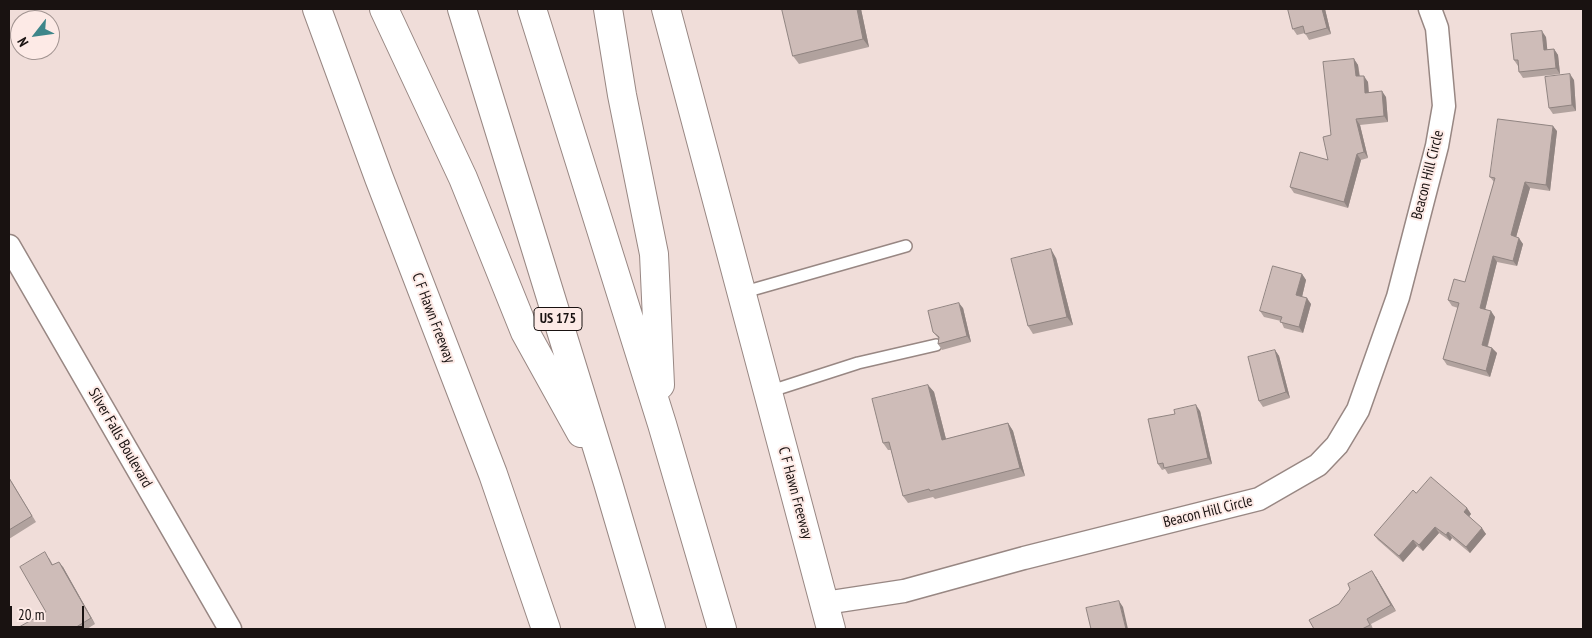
<!DOCTYPE html>
<style>
body{margin:0}
#map{position:relative;width:1592px;height:638px;overflow:hidden;background:#f0ddd9;font-family:"PT Sans Narrow",sans-serif}
canvas{display:block}
.frame{position:absolute;inset:0;border:10px solid #191211;pointer-events:none}
.north{position:absolute;left:10px;top:10px;width:50px;height:50px;box-sizing:border-box;background:#fdeae6;border:1px solid #a29491;border-radius:50%;rotate:240deg;font-size:14px;font-weight:700;line-height:20px;text-align:center;color:#191211}
.north::after{content:'';display:block;margin:auto;width:18px;height:22px;background:#3e868a;clip-path:polygon(50% 0,100% 100%,50% 72%,0 100%)}
.scale{position:absolute;left:10px;top:606px;width:74px;height:22px;box-sizing:border-box;border:2px solid #191211;border-top:0;padding-left:6px;font-size:15px;line-height:18px;white-space:nowrap;color:#191211;-webkit-text-stroke:4px #fdeae6;paint-order:stroke}
</style>
<div id="map">
<canvas width="1592" height="638"></canvas>
<div class="frame"></div>
<div class="north">N</div>
<div class="scale">20 m</div>
</div>
<script>
const ctx = document.querySelector('canvas').getContext('2d');
ctx.lineJoin = 'round';
function strokePath(path, color, width, dash) {
  ctx.strokeStyle = color;
  ctx.lineWidth = width;
  ctx.lineCap = dash ? 'butt' : 'round';
  ctx.setLineDash(dash || []);
  ctx.stroke(path);
}
function fillPath(path, color) {
  ctx.fillStyle = color;
  ctx.fill(path, 'evenodd');
}
function drawText(font, color, halo, rows, align = 'center') {
  ctx.font = font + ' "PT Sans Narrow",sans-serif';
  ctx.lineWidth = 4;
  ctx.setLineDash([]);
  ctx.textBaseline = 'middle';
  ctx.strokeStyle = halo;
  ctx.fillStyle = color;
  for (const [text, x, y, turn = 0] of rows) {
    ctx.save();
    ctx.translate(x, y);
    ctx.rotate((+turn || 0) * Math.PI / 180);
    ctx.textAlign = isNaN(turn) ? turn : align;
    if (halo) ctx.strokeText(text, 0, 0);
    ctx.fillText(text, 0, 0);
    ctx.restore();
  }
}
const lane = new Path2D(`
 M741 293 906 246
 M768 392 858 363 936 345`);
const street = new Path2D(`
 M9 246 230 629
 M825 603 904 591 1024 558 1259 499 1318 465 1337 445 1358 410 1398 297 1437 146 1444 106 1437 28 1430 9`);
const secondary = new Path2D(`
 M317 9 379 178 493 474 546 629
 M666 9 831 629`);
const highway = new Path2D(`
 M384 9 463 178 525 332 581 433
 M462 9 608 483 651 629
 M532 9 662 424 722 629
 M608 9 622 95 654 254 660 385`);
const wall = new Path2D(`
 M782 9H861L869 47 799 64 793 56Z
 M1288 9H1325L1331 34 1309 40 1305 33 1297 35 1293 29Z
 M1546 37 1547 50 1554 49 1558 55 1560 74 1523 78 1519 72 1518 66 1514 60Z
 M1354 59 1358 65 1360 76 1368 82 1369 93 1386 97 1388 122 1360 125 1368 158 1361 160 1348 208 1294 193 1290 187 1328 160 1331 135Z
 M1574 80 1576 111 1553 114 1549 108Z
 M1557 131 1550 191 1530 188 1516 237 1523 244 1517 266 1497 262 1485 310 1495 317 1488 346 1492 348 1497 353 1490 377 1447 365 1443 359 1458 308 1452 306 1448 300 1465 282 1494 182 1490 177Z
 M1056 258 1073 325 1033 334 1028 326Z
 M1302 274 1306 280 1302 297 1311 304 1303 333 1284 328 1281 321 1264 317 1260 311Z
 M963 308 971 342 942 350 938 344 939 339 933 332Z
 M1275 350 1279 356 1290 398 1263 407 1259 401Z
 M928 385 934 392 946 439 1008 423 1013 431 1025 476 935 499 933 497 908 503 903 496 891 450H888L883 443Z
 M1200 411 1212 464 1168 474 1165 469 1162 470 1158 464Z
 M9 477 36 522 9 539Z
 M1416 493 1467 508 1471 514 1469 516 1486 534 1470 553 1452 538 1450 541 1439 533 1423 551 1417 546 1403 562 1378 540 1374 535Z
 M49 558 53 565 63 567 95 624 87 629H20L46 612Z
 M1376 577 1396 611 1371 624 1373 629H1314L1339 604Z`);
const shadedWall = new Path2D(`
 M857 9H861L869 47 863 39Z
 M1322 9H1325L1331 34 1327 28Z
 M1542 31 1546 37 1548 56 1544 50Z
 M1554 49 1558 55 1560 74 1556 68Z
 M1354 59 1358 65 1360 82 1356 76Z
 M1570 74 1574 80 1576 111 1572 105Z
 M1364 76 1368 82 1369 99 1365 93Z
 M1382 91 1386 97 1388 122 1384 116Z
 M1356 119 1360 125 1368 158 1364 152Z
 M1553 126 1557 131 1550 191 1546 185Z
 M1357 154 1361 160 1348 208 1344 202Z
 M1525 182 1530 188 1515 241 1511 235Z
 M1519 238 1523 244 1517 266 1513 261Z
 M1051 249 1056 258 1073 325 1067 317Z
 M1493 256 1497 262 1484 314 1480 308Z
 M1302 274 1306 280 1301 301 1296 295Z
 M1307 298 1311 304 1303 333 1299 327Z
 M959 303 963 308 971 342 967 336Z
 M1491 311 1495 317 1486 351 1482 345Z
 M1492 348 1497 353 1490 377 1486 371Z
 M1275 350 1279 356 1290 398 1286 392Z
 M928 385 934 392 948 447 942 440Z
 M1196 405 1200 411 1212 464 1208 458Z
 M1008 423 1013 431 1025 476 1020 468Z
 M1467 508 1471 514 1468 518 1464 512Z
 M1435 527 1439 533 1423 551 1419 545Z
 M1482 528 1486 534 1470 553 1466 547Z
 M1448 532 1452 538 1450 541 1446 535Z
 M1413 540 1417 546 1403 562 1399 556Z
 M59 562 63 567 95 624 91 618Z
 M1372 571 1376 577 1396 611 1391 605Z
 M1119 601 1123 607 1128 629H1126Z`);
const building = new Path2D(`
 M782 9H857L863 39 793 56Z
 M1288 9H1322L1327 28 1305 34 1303 26 1293 29Z
 M1542 31 1544 50 1554 49 1556 68 1519 72 1518 60H1514L1511 34Z
 M1354 59 1356 76H1364L1365 93 1382 91 1384 116 1356 119 1364 152 1357 154 1344 202 1290 187 1300 152 1328 160 1323 137 1331 135 1323 62Z
 M1570 74 1572 105 1549 108 1545 77Z
 M1498 119 1553 126 1546 185 1525 182 1511 235 1519 238 1513 261 1493 256 1480 308 1491 311 1482 345 1492 348 1486 371 1443 359 1459 303 1448 300 1454 279 1465 282 1495 178 1490 177Z
 M1051 249 1067 317 1028 326 1011 259Z
 M1273 266 1302 274 1296 295 1307 298 1299 327 1280 322 1282 317 1260 311Z
 M959 303 967 336 938 344 939 337 933 332 928 311Z
 M1275 350 1286 392 1259 401 1248 357Z
 M928 385 942 440 1008 423 1020 468 930 491 929 489 903 496 889 442 883 443 872 399Z
 M1196 405 1208 458 1164 468 1163 463 1158 464 1148 419 1175 414 1174 410Z
 M1431 477 1467 508 1464 512 1482 528 1466 547 1448 532 1446 535 1435 527 1419 545 1413 540 1399 556 1374 535 1413 490 1416 493Z
 M9 478 32 516 9 530Z
 M45 552 52 565 59 562 91 618 73 629H20L19 627 46 612 20 567Z
 M1372 571 1391 605 1367 619 1370 625 1362 629H1314L1309 620 1339 604 1350 589 1348 584Z
 M1119 601 1126 629H1091L1086 608Z`);
const shields = [
 [558,319,48]
];
const shieldNames = [
 ["US 175",558,319]
];
const streetNames = [
 ["Beacon Hill Circle",1428,175,-76],
 ["C F Hawn Freeway",433,318,69],
 ["Silver Falls Boulevard",120,438,60],
 ["C F Hawn Freeway",795,493,75],
 ["Beacon Hill Circle",1208,512,-14]
];
strokePath(lane, '#988783', 14);
strokePath(street, '#988783', 25);
strokePath(secondary, '#988783', 30);
strokePath(highway, '#988783', 30);
strokePath(lane, '#fff', 11);
strokePath(street, '#fff', 22);
strokePath(secondary, '#fff', 28);
strokePath(highway, '#fff', 28);
fillPath(wall, '#b1a29e');
fillPath(shadedWall, '#908481');
fillPath(building, '#cebcb8');
strokePath(building, '#908481', 1);
for (const [x, y, w] of shields) {
  const box = new Path2D();
  box.roundRect(x - w / 2, y - 11.5, w, 23, 4);
  ctx.fillStyle = '#fdeae6';
  ctx.fill(box);
  strokePath(box, '#191211', 1);
}
drawText('bold 14px', '#191211', null, shieldNames);
drawText('15px', '#191211', '#fdeae6', streetNames);
</script>
